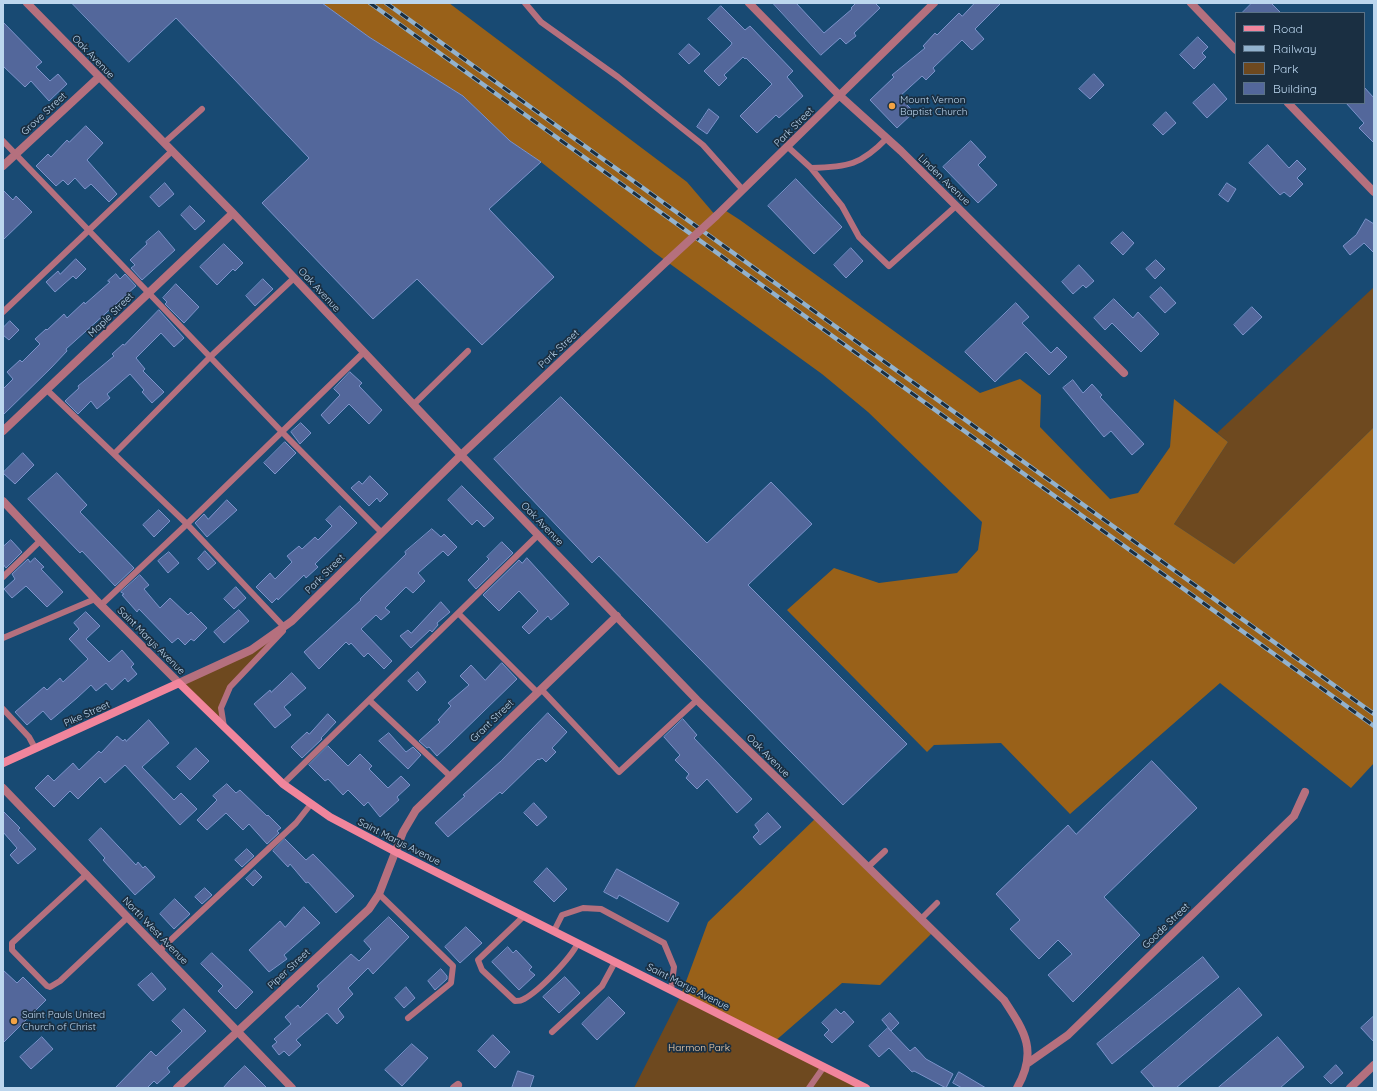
<!DOCTYPE html>
<style>
body{margin:0}
#map{position:relative;width:1377px;height:1091px;overflow:hidden;background:#184a73;font-family:Quicksand,sans-serif}
canvas{display:block}
.frame{position:absolute;inset:0;border:4px solid #bcd6ee;pointer-events:none}
.legend{position:absolute;left:1235px;top:12px;width:130px;height:92px;box-sizing:border-box;background:#1a2f42;border:1px solid #5b7287;margin:0;padding:5px 7px;list-style:none;font-size:12px;color:#bcd6ee}
.legend li{display:flex;align-items:center;gap:8px;height:20px}
.legend b{width:20px;border:1px solid #5b7287}
</style>
<div id="map">
<canvas width="1377" height="1091"></canvas>
<div class="frame"></div>
<ul class="legend">
<li><b style="height:5px;background:#f1859c"></b>Road</li>
<li><b style="height:5px;background:#92b2ce"></b>Railway</li>
<li><b style="height:11px;background:#6e491f"></b>Park</li>
<li><b style="height:11px;background:#53679b"></b>Building</li>
</ul>
</div>
<script>
const ctx = document.querySelector('canvas').getContext('2d');
ctx.lineJoin = 'round';
function fillPath(path, color) {
  ctx.fillStyle = color;
  ctx.fill(path, 'evenodd');
}
function strokePath(path, color, width, dash) {
  ctx.strokeStyle = color;
  ctx.lineWidth = width;
  ctx.lineCap = dash ? 'butt' : 'round';
  ctx.setLineDash(dash || []);
  ctx.stroke(path);
}
function drawText(font, color, halo, rows, align = 'center') {
  ctx.font = font + ' Quicksand,sans-serif';
  ctx.lineWidth = 3.5;
  ctx.setLineDash([]);
  ctx.textBaseline = 'middle';
  ctx.strokeStyle = halo;
  ctx.fillStyle = color;
  for (const [text, x, y, turn = 0] of rows) {
    ctx.save();
    ctx.translate(x, y);
    ctx.rotate((+turn || 0) * Math.PI / 180);
    ctx.textAlign = isNaN(turn) ? turn : align;
    if (halo) ctx.strokeText(text, 0, 0);
    ctx.fillText(text, 0, 0);
    ctx.restore();
  }
}
const green = new Path2D(`
 M1374 287V427L1234 564 1174 524 1228 442 1217 433Z
 M292 621 230 687 221 708 225 729 179 683 251 650Z
 M681 995 866 1088H634Z`);
const forest = new Path2D(`
 M322 3H449L687 182 716 216 723 209 740 220 980 393 1020 379 1041 395 1040 427 1110 499 1138 493 1170 447 1174 399 1228 442 1174 524 1234 564 1374 427V763L1351 788 1220 683 1070 814 1001 743 934 745 927 752 787 610 834 568 879 583 957 573 978 550 982 522 868 412 822 374 655 253 541 162 510 141 463 96 369 37Z
 M817 817 934 931 880 985 842 983 774 1042 681 995 708 922Z`);
const building = new Path2D(`
 M72 3H322L369 37 463 96 510 141 541 162 489 209 554 277 482 345 417 279 373 319 262 203 309 158 176 18 129 62Z
 M773 3H796L824 33 852 9 851 8 856 3H875L880 8 854 33 856 36 846 44 840 38 821 55Z
 M975 3H1001L975 29 984 39 972 50 962 40 933 68 935 71 926 80 922 76 899 97 914 112 897 128 870 100 894 77 892 75 925 48 923 46 935 33 937 35 959 13 962 16Z
 M1252 3H1271L1281 13H1242Z
 M721 6 745 30 750 26 793 71 787 77 803 96 779 118 776 115 757 133 740 116 772 84 746 58 745 59 743 57 724 75 727 78 719 86 704 71 731 45 732 43 708 19Z
 M3 22 42 62 36 67 50 81 58 74 67 84 49 101 31 81 25 87 3 66Z
 M1198 37 1208 47 1202 53 1206 57 1194 69 1180 55Z
 M689 44 700 54 689 64 679 54Z
 M1094 74 1104 85 1090 99 1079 89Z
 M1214 84 1227 99 1207 118 1193 103Z
 M1364 87 1374 98V143L1359 128 1364 123 1346 103H1364Z
 M709 109 719 117 707 134 697 127Z
 M1166 112 1176 123 1163 135 1153 125Z
 M86 126 103 143 87 160 117 194 109 202 91 184 85 189 75 178 68 185 63 180 56 186 36 166 48 154 51 157 67 140 69 142Z
 M971 141 986 157 978 165 997 185 978 203 943 167Z
 M1268 145 1289 168 1297 160 1306 169 1297 178 1303 184 1290 197 1284 192 1280 195 1249 163Z
 M796 179 842 227 814 254 768 206Z
 M165 183 174 194 159 207 150 197Z
 M1227 183 1236 189 1228 202 1219 195Z
 M3 190 13 200 16 196 32 212 3 240Z
 M190 206 205 221 195 230 181 215Z
 M1366 219 1374 224V253L1364 243 1350 255 1343 246 1356 235Z
 M159 231 175 250 142 280 131 268 135 265 130 260 147 244 146 242Z
 M1123 232 1134 243 1123 255 1111 243Z
 M224 244 243 263 235 271 233 269 217 285 200 267Z
 M851 248 863 261 846 278 834 265Z
 M76 259 86 269 76 279 73 276 55 292 46 282 58 271 60 274Z
 M1156 260 1165 269 1155 279 1146 269Z
 M1079 265 1094 281 1086 288 1083 285 1073 294 1062 282Z
 M116 274 120 279 125 274 136 286 66 349 67 351 51 368 3 415V389L13 379 7 372 20 360 22 362 40 344 35 339 46 329 47 330 64 314 67 318 84 302 85 304 110 282 108 281Z
 M263 279 273 289 255 306 246 296Z
 M176 284 199 307 184 323 165 304 167 302 163 298Z
 M1161 287 1176 303 1165 313 1150 297Z
 M1114 299 1133 318 1138 312 1159 334 1141 352 1112 323 1105 330 1094 318Z
 M1016 303 1029 317 1022 323 1051 353 1057 347 1067 357 1049 375 1026 352 995 382 965 352Z
 M1252 307 1262 317 1243 335 1234 325Z
 M159 310 184 338 174 347 161 333 136 358 145 369 143 371 164 392 152 403 142 392 144 390 130 374 107 394 110 398 97 409 91 401 78 414 65 401 79 388 78 386 114 356 112 354 123 344 124 345Z
 M10 321 19 330 9 340 3 335V328Z
 M350 372 362 383 359 386 382 410 369 424 349 404 329 424 321 415 340 395 334 389Z
 M1073 380 1083 393 1092 384 1102 395 1100 397 1144 444 1132 455 1111 431 1104 437 1063 388Z
 M561 397 707 543 771 482 812 524 748 585 907 744 843 805 599 556 592 563 494 459Z
 M301 423 311 433 300 444 291 432Z
 M285 442 296 453 275 474 264 463Z
 M23 453 34 465 15 484 3 473Z
 M57 473 87 505 80 512 134 568 115 586 82 551 80 553 28 499Z
 M370 476 388 494 380 502 377 498 369 506 351 488 359 481 362 484Z
 M462 486 494 518 484 527 477 520 472 525 448 500Z
 M227 500 237 510 207 537 195 523 204 514 208 519Z
 M340 506 357 523 315 564 318 567 306 578 304 575 278 600 277 598 272 603 256 587 270 573 275 579 292 562 287 556 299 546 302 549 315 537 318 540 332 526 326 520Z
 M159 510 170 521 154 537 143 525Z
 M432 529 441 537 444 534 457 547 448 556 443 551 418 573 425 581 413 593 406 587 385 608 390 612 381 620 376 615 361 629 392 661 384 669 368 653 364 657 351 643 349 645 346 642 319 669 304 652 361 600 360 599 406 554 405 552Z
 M11 540 22 552 6 568 3 564V547Z
 M502 542 513 553 476 589 468 580 489 559 487 557Z
 M205 551 216 563 208 570 198 559Z
 M169 552 179 563 168 573 158 561Z
 M35 558 44 567 41 569 63 592 47 607 26 586 12 598 4 589 15 579 12 574 28 559 30 562Z
 M527 558 569 604 551 620 548 616 529 634 522 627 538 611 519 591 499 611 483 595 519 560 522 563Z
 M140 575 149 585 144 589 160 608 170 598 188 615 191 612 207 628 194 641 191 639 185 645 178 638 172 643 139 609 137 612 122 595 124 594 121 592Z
 M236 587 246 598 234 609 224 599Z
 M441 602 450 612 437 623 438 625 432 632 430 630 411 648 400 636 408 630 411 633Z
 M239 610 249 621 224 643 214 632Z
 M86 612 100 626 86 639 109 662 122 650 134 664 131 667 137 674 128 682 125 678 112 690 106 683 96 691 91 685 77 698 51 720 43 711 27 725 15 712 44 687 47 690 60 678 63 682 88 659 69 639 79 629 74 623Z
 M502 663 517 679 450 744 437 756 429 747 427 748 419 741 440 722 438 720 451 706 448 703 469 685 460 676 471 665 485 680Z
 M418 672 426 682 417 691 408 681Z
 M292 673 306 688 284 707 291 715 275 728 254 704 270 690 271 692Z
 M548 713 567 732 552 748 556 752 546 762 542 758 539 760 538 759 502 794 500 792 448 837 435 823 465 796 463 795 501 761Z
 M328 714 336 722 321 738 322 739 302 758 291 747 307 732 309 734Z
 M683 719 697 735 694 738 752 799 737 813 707 779 697 789 686 778 689 774 675 760 680 755 664 737Z
 M149 720 169 743 142 767 174 800 181 793 197 809 180 825 125 765 105 783 100 777 78 799 70 791 54 807 35 788 48 775 54 781 73 763 79 770 99 751 101 753 117 736 123 741 125 739 126 741Z
 M389 733 406 752 413 747 421 755 408 769 379 741Z
 M328 746 348 766 360 754 372 766 369 769 388 788 401 776 410 785 397 797 399 800 380 817 368 802 364 806 348 790 343 795 328 779 325 781 309 765Z
 M196 748 209 761 190 780 177 767Z
 M1152 761 1197 808 1104 897 1140 935 1073 1002 1048 975 1072 954 1058 940 1039 959 1010 929 1020 920 996 894 1068 825 1076 834Z
 M227 784 236 793 240 790 267 816 268 815 281 828 277 831 279 833 267 844 249 824 243 830 226 813 207 830 197 820 217 800 213 796Z
 M534 803 547 817 537 826 524 813Z
 M3 811 20 828 18 830 36 849 18 864 10 855 17 848 3 832Z
 M768 813 781 827 760 845 753 837 759 831 755 825Z
 M101 828 136 865 138 862 143 868 145 866 155 877 135 895 103 860 105 858 89 840Z
 M285 839 306 860 313 854 354 896 336 913 308 882 306 883 290 864 288 867 273 851Z
 M247 849 254 856 242 867 235 860Z
 M547 868 567 889 554 902 534 882Z
 M617 869 679 903 668 922 619 895 617 899 604 892Z
 M255 870 262 877 253 886 246 879Z
 M205 888 212 895 202 904 195 897Z
 M175 899 190 914 174 929 160 914Z
 M304 907 320 923 284 955 287 959 269 972 249 950 280 921 285 927Z
 M389 917 409 937 373 974 368 968 348 988 353 994 338 1009 344 1017 337 1024 327 1013 296 1040 301 1045 289 1056 284 1051 279 1055 272 1046 277 1042 274 1039 291 1024 285 1017 298 1005 300 1008 319 989 317 986 351 954 359 961 371 949 364 941Z
 M466 927 482 943 460 963 445 947Z
 M508 947 513 953 516 950 532 967 529 970 535 975 519 990 492 962Z
 M212 953 253 992 236 1009 218 991 223 986 201 964Z
 M1203 957 1219 977 1112 1064 1097 1044Z
 M441 969 447 976V979L435 990 428 981Z
 M3 970 17 983 23 977 46 1000 3 1043Z
 M152 973 166 989 153 1001 138 985Z
 M565 977 580 993 559 1013 543 997Z
 M406 987 415 998 404 1008 395 998Z
 M1239 988 1262 1015 1176 1088H1155L1141 1072Z
 M609 997 625 1013 597 1040 582 1024Z
 M184 1009 206 1031 167 1068 170 1072 157 1084 154 1081 147 1088H115L151 1051 156 1056 182 1031 172 1021Z
 M836 1009 841 1014 844 1011 854 1022 832 1043 824 1035 829 1030 822 1023Z
 M890 1013 899 1023 891 1031 882 1020Z
 M1374 1016V1042L1361 1028Z
 M888 1028 910 1051 915 1047 926 1059 953 1074 946 1088 914 1071 912 1072 889 1048 879 1057 869 1046Z
 M493 1035 510 1052 495 1068 478 1051Z
 M42 1037 53 1049 31 1069 20 1057Z
 M1278 1037 1304 1067 1280 1088H1218Z
 M412 1044 428 1058 402 1086 385 1070Z
 M1336 1065 1343 1073 1331 1084 1324 1077Z
 M245 1066 267 1088H223L230 1080Z
 M518 1071 534 1076 530 1088H512Z
 M959 1072 986 1088H962L953 1083Z`);
const lane = new Path2D(`
 M525 3 541 22 618 77 703 145 743 190
 M3 141 282 432 382 533
 M164 143 202 109
 M788 147 811 168C848 167 861 165 887 138
 M811 168 842 206 859 237 889 266 956 206
 M3 312 172 151
 M47 390 187 524 284 627
 M413 405 468 351
 M114 454 210 357 294 278
 M3 577 40 541
 M101 605 187 524 364 352
 M458 613 537 692
 M3 638 95 599
 M541 689 619 772 697 700
 M369 700 450 776
 M3 709 29 737 35 748
 M224 727 221 708 230 687 283 631
 M283 784 538 535
 M868 867 885 851
 M87 874 12 943V950L47 986 50 987 60 981 128 917
 M379 894 453 966 451 983 408 1018
 M524 916 478 960 482 970 515 1001C518 1001 521 1001 524 999 539 991 570 959 578 943
 M921 919 937 903
 M554 931 562 915 583 908 601 909 664 943 674 967 671 990
 M160 950 296 823 311 804
 M552 1032 602 986 615 962
 M809 1088 823 1068`);
const street = new Path2D(`
 M27 3 233 213 461 455 697 700 1004 1000C1025 1032 1038 1051 1017 1088
 M749 3 839 95 901 151 1124 373
 M1191 3 1236 50
 M1288 103 1374 192
 M3 166 99 77
 M716 216 934 3
 M3 431 233 213
 M3 501 95 599 179 683 251 650 292 621 461 455 667 261
 M3 788 292 1088
 M1028 1063 1068 1035 1294 816 1305 792
 M177 1088 369 909 379 894 403 832 416 810 617 616
 M454 1088 458 1085
 M1350 1088 1374 1065`);
const secondary = new Path2D(`
 M3 763 179 683 283 784 330 817 396 852 866 1088`);
const rail = new Path2D(`
 M370 3 1374 726
 M386 3 1374 714`);
const streetBridge = new Path2D(`
 M667 261 716 216`);
const markers = [
 [892,106,4,"#f4a344"],
 [14,1021,4,"#f4a344"]
];
const streetNames = [
 ["Oak Avenue",93,57,46],
 ["Grove Street",44,114,-43],
 ["Park Street",794,127,-45],
 ["Linden Avenue",944,180,44],
 ["Oak Avenue",319,290,47],
 ["Maple Street",111,315,-44],
 ["Park Street",559,349,-43],
 ["Oak Avenue",542,524,46],
 ["Park Street",325,574,-45],
 ["Saint Marys Avenue",151,641,45],
 ["Pike Street",87,714,-24],
 ["Grant Street",492,721,-44],
 ["Oak Avenue",768,756,45],
 ["Saint Marys Avenue",399,842,27],
 ["Goode Street",1166,926,-44],
 ["North West Avenue",155,931,46],
 ["Piper Street",289,969,-43],
 ["Saint Marys Avenue",688,987,27]
];
const poiNames = [
 ["Mount Vernon",900,100],
 ["Baptist Church",900,112],
 ["Saint Pauls United",22,1015],
 ["Church of Christ",22,1027]
];
const parkNames = [
 ["Harmon Park",699,1048]
];
fillPath(green, '#6e491f');
fillPath(forest, '#996119');
fillPath(building, '#53679b');
strokePath(building, '#7c93ca', 1);
strokePath(lane, '#b5707e', 6);
strokePath(street, '#b5707e', 8);
strokePath(secondary, '#f1859c', 8);
strokePath(rail, '#92b2ce', 4.5);
strokePath(rail, '#1a2f42', 3, [9]);
strokePath(streetBridge, '#b5707e', 8);
for (const [x, y, r, color] of markers) {
  const dot = new Path2D();
  dot.arc(x, y, r, 0, 2 * Math.PI);
  ctx.fillStyle = color;
  ctx.fill(dot);
  strokePath(dot, '#1a2f42', 1.5);
}
drawText('10px', '#bcd6ee', '#1a2f42', streetNames);
drawText('10px', '#bcd6ee', '#1a2f42', poiNames, 'left');
drawText('10px', '#fad4ad', '#1a2f42', parkNames);
</script>
